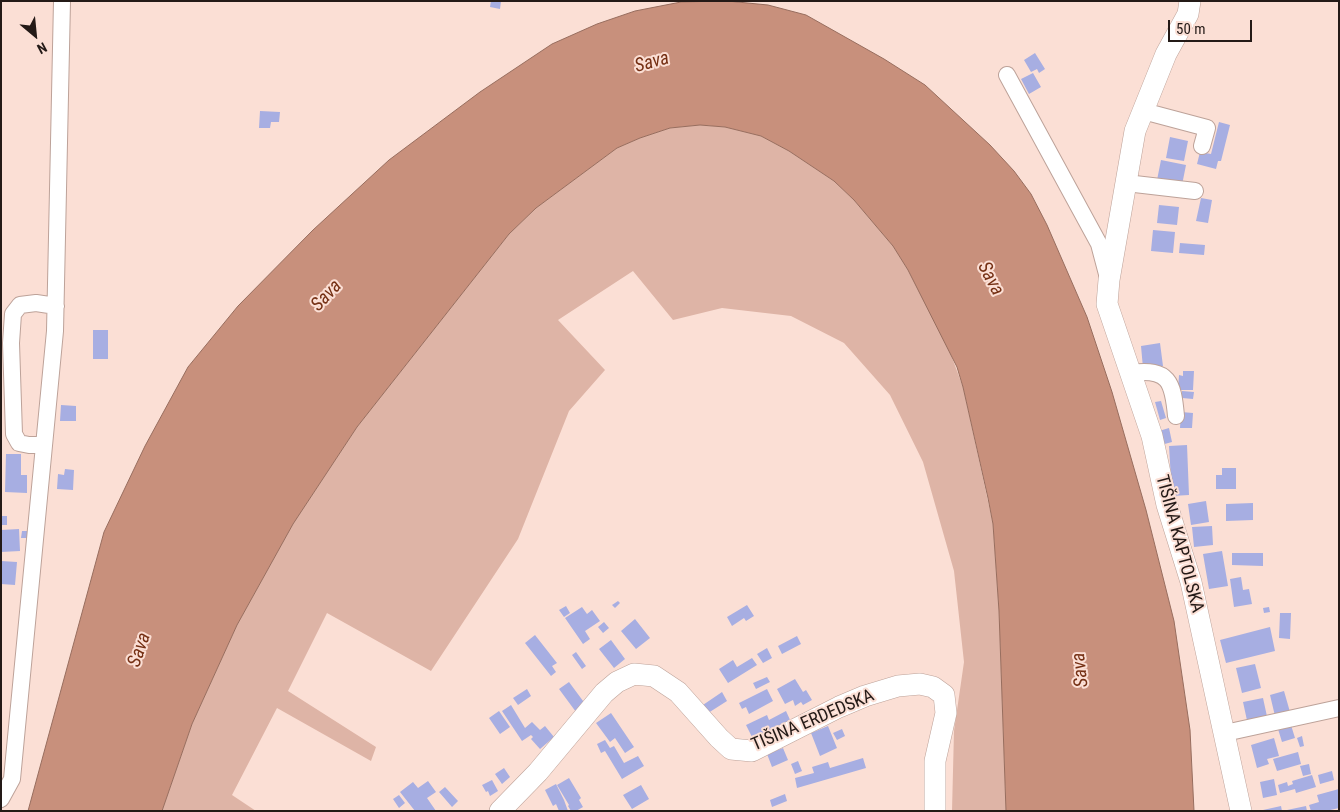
<!DOCTYPE html>
<meta charset="utf-8">
<style>
body{margin:0}
#map{position:relative;width:1340px;height:812px;overflow:hidden;background:#fbdfd5;font-family:"Roboto Condensed",sans-serif}
canvas{display:block}
.frame{position:absolute;inset:0;border:2px solid #241a17;pointer-events:none}
.north{position:absolute;left:10px;top:10px;width:50px;height:50px;-webkit-text-stroke:4px #fbdfd5;paint-order:stroke;rotate:152deg;font-size:14px;font-weight:700;line-height:20px;text-align:center;color:#241a17}
.north::after{content:'';display:block;margin:auto;width:18px;height:22px;background:#241a17;clip-path:polygon(50% 0,100% 100%,50% 72%,0 100%)}
.scale{position:absolute;left:1168px;top:20px;width:84px;height:22px;box-sizing:border-box;border:2px solid #241a17;border-top:0;padding-left:6px;font-size:15px;line-height:18px;white-space:nowrap;color:#241a17;-webkit-text-stroke:4px #fbdfd5;paint-order:stroke}
</style>
<div id="map">
<canvas width="1340" height="812"></canvas>
<div class="frame"></div>
<div class="north">N</div>
<div class="scale">50 m</div>
</div>
<script>
const ctx = document.querySelector('canvas').getContext('2d');
ctx.lineJoin = 'round';
function fillPath(path, color) {
  ctx.fillStyle = color;
  ctx.fill(path, 'evenodd');
}
function strokePath(path, color, width, dash) {
  ctx.strokeStyle = color;
  ctx.lineWidth = width;
  ctx.lineCap = dash ? 'butt' : 'round';
  ctx.setLineDash(dash || []);
  ctx.stroke(path);
}
function drawText(font, color, halo, rows, align = 'center') {
  ctx.font = font + ' "Roboto Condensed",sans-serif';
  ctx.lineWidth = 4;
  ctx.setLineDash([]);
  ctx.textBaseline = 'middle';
  ctx.strokeStyle = halo;
  ctx.fillStyle = color;
  for (const [text, x, y, turn = 0] of rows) {
    ctx.save();
    ctx.translate(x, y);
    ctx.rotate((+turn || 0) * Math.PI / 180);
    ctx.textAlign = isNaN(turn) ? turn : align;
    if (halo) ctx.strokeText(text, 0, 0);
    ctx.fillText(text, 0, 0);
    ctx.restore();
  }
}
const green = new Path2D(`
 M700 125 725 127 761 136 789 151 834 181 854 200 893 246 908 270 948 347 963 387 993 524 999 611 1006 811H952L954 731 964 662 954 571 923 462 890 395 844 343 791 316 722 308 673 320 633 271 558 320 605 370 569 411 518 539 431 671 327 613 288 691 376 747 371 761 277 708 232 795 256 811H162L192 724 237 625 293 524 357 427 509 234 536 208 617 148 640 138 670 128Z`);
const water = new Path2D(`
 M727 1 768 5 806 15 884 59 925 85 990 145 1014 171 1031 194 1047 225 1087 317 1112 392 1146 510 1174 621 1190 730 1194 811H1006L999 611 993 524 988 498 963 387 957 367 908 270 893 246 876 226 854 200 834 181 789 151 761 136 725 127 700 125 670 128 640 138 617 148 536 208 509 234 357 427 293 524 237 625 192 724 162 811H28L104 532 145 446 188 367 238 306 313 230 389 160 480 92 552 44 597 24 635 11 681 2Z`);
const building = new Path2D(`
 M491 1H501L500 9 490 7Z
 M1035 53 1045 69 1039 73 1037 69 1031 72 1024 60Z
 M1033 73 1041 87 1029 94 1021 79Z
 M260 111 280 112 279 122H271L270 128H259Z
 M1219 122 1230 125 1221 161H1218L1216 169 1197 164 1200 152 1211 154Z
 M1170 137 1188 141 1184 161 1166 158Z
 M1161 160 1186 165 1182 185 1157 180Z
 M1201 198 1212 200 1208 223 1196 221Z
 M1159 205 1179 207 1177 225 1157 223Z
 M1153 230 1175 232 1173 253 1151 251Z
 M1180 243 1205 245 1204 255 1179 253Z
 M93 330H108V359H93Z
 M1160 343 1163 366 1143 368 1141 346Z
 M1183 371H1194L1193 390H1178L1179 375 1183 376Z
 M1182 391 1194 392 1193 399 1182 398Z
 M1161 401 1166 418 1160 420 1155 402Z
 M61 405 76 406V421H60Z
 M1181 412 1193 413 1192 428H1180Z
 M1169 428 1172 442 1161 445 1159 431Z
 M1187 445 1189 495 1172 496 1169 446Z
 M6 454H21V475H27V493L5 492Z
 M1222 468H1236V489H1216V475H1222Z
 M65 469 74 470 73 490 57 489 58 474 64 475Z
 M1206 501 1209 522 1191 525 1188 504Z
 M1253 503V520L1226 521V504Z
 M1 516H7V525H1Z
 M1212 526 1213 545 1194 547 1192 527Z
 M19 529 20 551 1 552V530Z
 M22 531H28L27 538H21Z
 M1222 551 1228 586 1209 589 1203 554Z
 M1232 553H1263V566L1232 565Z
 M1 561 17 562 15 585 1 584Z
 M1241 577 1243 590 1249 589 1252 604 1234 607 1230 579Z
 M618 601 620 603 615 608 612 605Z
 M747 605 754 616 746 621 744 618 732 626 727 617Z
 M566 606 570 613 564 617 559 610Z
 M582 607 587 614 592 610 600 621 585 631 590 639 583 644 565 618Z
 M1269 607 1270 612 1264 613 1263 608Z
 M1280 613H1291L1290 639 1279 638Z
 M635 619 650 638 636 649 621 631Z
 M604 622 609 628 603 633 598 627Z
 M1270 627 1275 651 1226 663 1220 640Z
 M535 635 557 663 552 666 556 672 551 676 525 643Z
 M797 636 801 644 782 654 778 646Z
 M611 640 625 659 614 668 599 649Z
 M767 648 772 658 763 663 757 654Z
 M576 652 586 666 582 669 572 655Z
 M752 658 757 665 728 683 719 669 733 660 737 667Z
 M1255 664 1261 688 1242 693 1236 668Z
 M767 677 770 682 756 689 753 683Z
 M795 679 803 692 806 690 812 700 803 705 801 702 795 706 793 700 785 704 777 689Z
 M569 682 586 705 576 712 559 689Z
 M527 689 531 696 518 705 513 698Z
 M767 689 773 701 749 714 746 707 742 709 739 703Z
 M1284 691 1290 712 1275 716 1270 695Z
 M722 692 727 701 705 715 700 707Z
 M1263 698 1268 721 1248 725 1243 702Z
 M511 705 525 728 532 722 540 730 545 726 554 737 540 749 531 739 533 737 531 735 522 741 502 711Z
 M499 711 510 727 500 734 489 718Z
 M786 711 791 722 754 741 746 725 767 715 769 720Z
 M611 713 634 747 625 753 615 738 610 742 596 723Z
 M1291 725 1295 738 1282 742 1278 729Z
 M828 726 837 748 820 756 811 733Z
 M842 729 845 736 837 740 833 733Z
 M1302 736 1304 746 1300 747 1297 738Z
 M1274 738 1279 756 1267 759 1269 764 1257 768 1251 745Z
 M605 740 610 748 614 746 624 763 638 756 644 766 622 779 605 751 601 753 597 744Z
 M783 748 788 760 772 767 767 754Z
 M1298 752 1301 764 1277 771 1273 759Z
 M863 758 866 768 797 788 795 778 814 773 812 767 828 762 830 768Z
 M798 761 802 771 795 774 791 764Z
 M1309 764 1311 774 1303 776 1300 766Z
 M504 768 510 777 502 784 495 774Z
 M1332 771 1334 780 1320 784 1318 775Z
 M1312 775 1316 787 1296 793 1295 789 1280 793 1278 785 1287 782 1288 786 1293 784 1292 781Z
 M569 778 581 798 579 800 583 807 576 811H571L568 806 569 805 557 785Z
 M1274 779 1277 795 1263 798 1260 782Z
 M492 780 498 791 490 796 488 791 486 792 482 785Z
 M428 781 436 792 427 798 436 811H415L400 792 413 782 418 788Z
 M556 784 564 800 568 811H559L556 804 553 806 545 790Z
 M641 785 649 799 632 809 623 795Z
 M445 787 458 801 452 807 439 792Z
 M1339 789V808L1326 811H1311L1309 805 1319 802 1317 795Z
 M785 794 787 801 772 807 770 800Z
 M399 795 405 803 399 808 393 799Z
 M1281 806 1282 811H1263V810Z
 M1306 806 1307 811H1287V810Z`);
const minor = new Path2D(`
 M1007 75 1099 244 1108 278
 M1143 111 1207 128 1202 146
 M1126 183 1195 191
 M1131 373C1169 368 1173 382 1176 416
 M44 445H29L19 443 14 434 11 343 13 314 20 305 36 303 56 306
 M1225 733 1339 708
 M1 799 12 779 55 331 62 1`);
const major = new Path2D(`
 M1190 1 1188 14 1166 54 1135 131 1109 280 1107 304 1152 436 1167 505 1191 582 1241 811
 M500 811 538 772 604 693 617 682 634 674 654 676 678 692 719 738 731 749 752 751 839 707 865 696 898 686 920 684 933 687 944 695 946 713 935 761V811`);
const streetNames = [
 ["TIŠINA KAPTOLSKA",1179,544,75],
 ["TIŠINA ERDEDSKA",813,721,-23]
];
const waterNames = [
 ["Sava",652,63,-15],
 ["Sava",990,279,62],
 ["Sava",327,296,-47],
 ["Sava",140,650,-71],
 ["Sava",1081,670,-96]
];
fillPath(green, '#deb4a6');
fillPath(water, '#c8907c');
strokePath(water, '#976d5e', 1);
fillPath(building, '#a7aee2');
strokePath(minor, '#bda299', 18);
strokePath(major, '#bda299', 22);
strokePath(minor, '#fff', 16);
strokePath(major, '#fff', 21);
drawText('18px', '#241a17', '#fbdfd5', streetNames);
drawText('italic 19px', '#753014', '#fbdfd5', waterNames);
</script>
